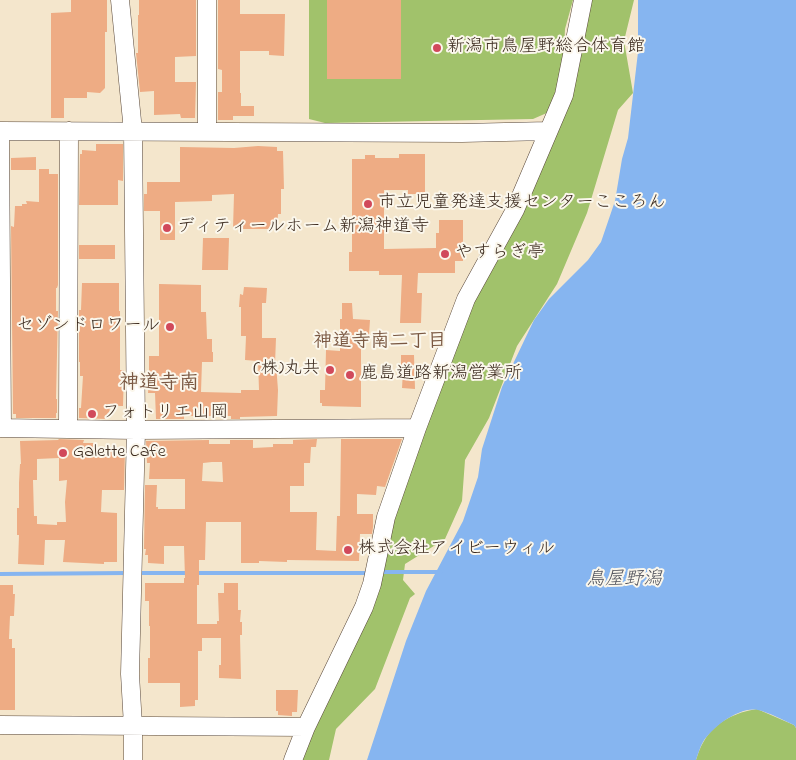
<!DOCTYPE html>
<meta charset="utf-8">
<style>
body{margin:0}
canvas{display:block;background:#f4e6cc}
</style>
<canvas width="796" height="760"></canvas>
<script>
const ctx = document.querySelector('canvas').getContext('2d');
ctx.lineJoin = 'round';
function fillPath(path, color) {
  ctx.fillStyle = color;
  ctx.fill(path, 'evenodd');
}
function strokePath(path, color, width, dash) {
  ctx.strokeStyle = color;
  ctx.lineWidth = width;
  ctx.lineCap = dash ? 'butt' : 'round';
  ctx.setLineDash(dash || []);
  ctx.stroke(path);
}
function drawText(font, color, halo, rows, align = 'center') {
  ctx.font = font + ' "Indie Flower","Klee One",sans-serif';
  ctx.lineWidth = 4;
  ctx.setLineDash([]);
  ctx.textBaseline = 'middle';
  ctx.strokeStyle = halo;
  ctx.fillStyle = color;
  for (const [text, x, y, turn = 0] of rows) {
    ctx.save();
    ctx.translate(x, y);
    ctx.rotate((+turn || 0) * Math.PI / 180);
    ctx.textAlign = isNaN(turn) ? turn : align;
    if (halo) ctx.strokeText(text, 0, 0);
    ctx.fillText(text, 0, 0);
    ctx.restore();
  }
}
const green = new Path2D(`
 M309 0H573L565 29 563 67 549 112 533 119 325 123 309 119Z
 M591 0H634L624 41 633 93 618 110 587 213 557 284 517 346 489 418 465 460 462 501 445 539 405 564 403 580 415 594 410 598 375 689 336 729 329 760H301L477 292 510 235Z
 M757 709 794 725 796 728V760H696C698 754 700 747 704 741 715 722 736 712 757 709Z`);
const water = new Path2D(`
 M638 0H796V728L794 725C785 721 768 712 758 710 740 706 712 727 703 742 700 747 698 754 696 760H367L406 641 426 591 463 521 478 477 482 449 502 387 534 320 549 299 588 260 601 242 615 201 622 159 628 138 638 52Z`);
const stream = new Path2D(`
 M384 572H441
 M137 573H188
 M195 573H365
 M0 574 128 573`);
const building = new Path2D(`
 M71 0H107V32H105V88L100 93 87 92V98H64V118H51V13L71 12Z
 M139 0H196V56L175 57V82H196L195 118H181L180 114 154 115V91L140 92 136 53H138V15H139Z
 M218 0H240V14H285L284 56 269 55V51H240V93H241V106H254V116H233V120H218V92H222V70L218 69Z
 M327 0H401V79H327Z
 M96 144H123V181L118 180V205H79L80 154H82V150L96 151Z
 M258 146 277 147V151H283L284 189H281V214H278L277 229H233L234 194 212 195V201L175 202V240H160V211H144V194H147V182H180V147L234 148Z
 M399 154H425V194H408V190H384V249L436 248V233H439V220H463V261H455V273H418L417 293H422L421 323H400L402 275H379V271H349V252H352V159H365V155H375V158H399Z
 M36 157V170H11V158Z
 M39 169H49V174H58V285L57 288H56V311H58L56 399H57V413H56V418H16V414H13L11 226 14 227 15 206H22V204H27L26 201 39 202Z
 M203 238H229L228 270H202Z
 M79 245H115V259H79Z
 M82 283H119V311H120V370H124L123 406H110L109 416H106V419L79 418V408H81L83 376H80V362H79V310H81Z
 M159 284 201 285V312H206L207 339H212V352H213V362H202L201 392 241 393V390H259L258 361 245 360 246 336H241V307H239L240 294 243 295 244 287 267 288 266 303H262V338H276L275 364H276L278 390 277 416 240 417V419H231V416H184V419H156L155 393H148L149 382H147V371H149V356H159Z
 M342 303H352L353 319 370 320 369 335H361V407L322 406V403H320V390H325L326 350 340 351V319H342Z
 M401 355H414L415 389 402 388 403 371H401Z
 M58 439 84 440 83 443H95V448H125L124 490H102L101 512 117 513V562H104V564L63 562 65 540H45L44 565 18 564 19 535H17V508H19V483L20 464H21L20 441 59 440ZM59 458V481L67 480 65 502 66 522H57V525L37 524V516H34L33 480H37V459Z
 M317 439 316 447H311L310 463H304V486H290V512H317L316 550 336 551 337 516H340L341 439H402L385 487 377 486 376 495 357 494V514H373V527L372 534H360L359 561 287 560V562L259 561V563H241V522H206L205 560H199V585H197V624H217V621H219L218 593H224V583H238V610H241L240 622H242V635H240L241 679 219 678V665H221V638H202V651H198V700H195V706L180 707V683H148V658H150V626H149V601H145V583H184V578H185L184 546H164V564L148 563V555H145L146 549H144L145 485H157L156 507H158V509H185V479H149L150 463H147L146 441 209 440V444H230V440H253V448L273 447V444H293V440ZM212 462H222L223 482 202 481 203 463Z
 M0 585H13V594H15L14 616H10L9 639H12V648H15V710H0Z
 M276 690H298L297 712H292V716L278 715V711H276Z`);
const minor = new Path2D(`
 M120 0 133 131 136 430 130 674 133 726V760
 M0 131 462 133 548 131
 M0 131 2 428
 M207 132V0
 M0 428 136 430 417 428
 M68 429 69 131
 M0 725 306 727
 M293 760 306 727 364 607 372 584 386 517 417 428 466 299 515 210 564 95 583 0`);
const markers = [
 [437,48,5,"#d1495b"],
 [368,204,5,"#d1495b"],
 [167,228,5,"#d1495b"],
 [445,254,5,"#d1495b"],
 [170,327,5,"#d1495b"],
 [330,370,5,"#d1495b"],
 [350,375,5,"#d1495b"],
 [92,414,5,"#d1495b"],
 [63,453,5,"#d1495b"],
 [348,550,5,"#d1495b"]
];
const poiNames = [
 ["新潟市鳥屋野総合体育館",447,48],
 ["市立児童発達支援センターこころん",378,204],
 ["ディティールホーム新潟神道寺",177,228],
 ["やすらぎ亭",455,254],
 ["セゾンドロワール",160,327,"right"],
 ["(株)丸共",320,370,"right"],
 ["鹿島道路新潟営業所",360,375],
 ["フォトリエ山岡",102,414],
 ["Galette Cafe",73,453],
 ["株式会社アイビーウィル",358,550]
];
const neighbourhoodNames = [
 ["神道寺南二丁目",380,343]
];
const waterNames = [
 ["鳥屋野潟",624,581]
];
const quarterNames = [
 ["神道寺南",159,385]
];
fillPath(green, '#a1c26b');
fillPath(water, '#86b5f0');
strokePath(stream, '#86b5f0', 4);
fillPath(building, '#eeac84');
strokePath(minor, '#574638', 19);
strokePath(minor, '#fff', 18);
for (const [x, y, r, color] of markers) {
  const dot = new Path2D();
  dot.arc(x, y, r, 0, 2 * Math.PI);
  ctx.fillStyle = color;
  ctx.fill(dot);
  strokePath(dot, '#fbf7ec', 2);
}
drawText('18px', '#3b2a1e', '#fbf7ec', poiNames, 'left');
drawText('bold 19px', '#7a5842', '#fbf7ec', neighbourhoodNames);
drawText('italic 19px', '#52545d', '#fbf7ec', waterNames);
drawText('bold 20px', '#7a5842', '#fbf7ec', quarterNames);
</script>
